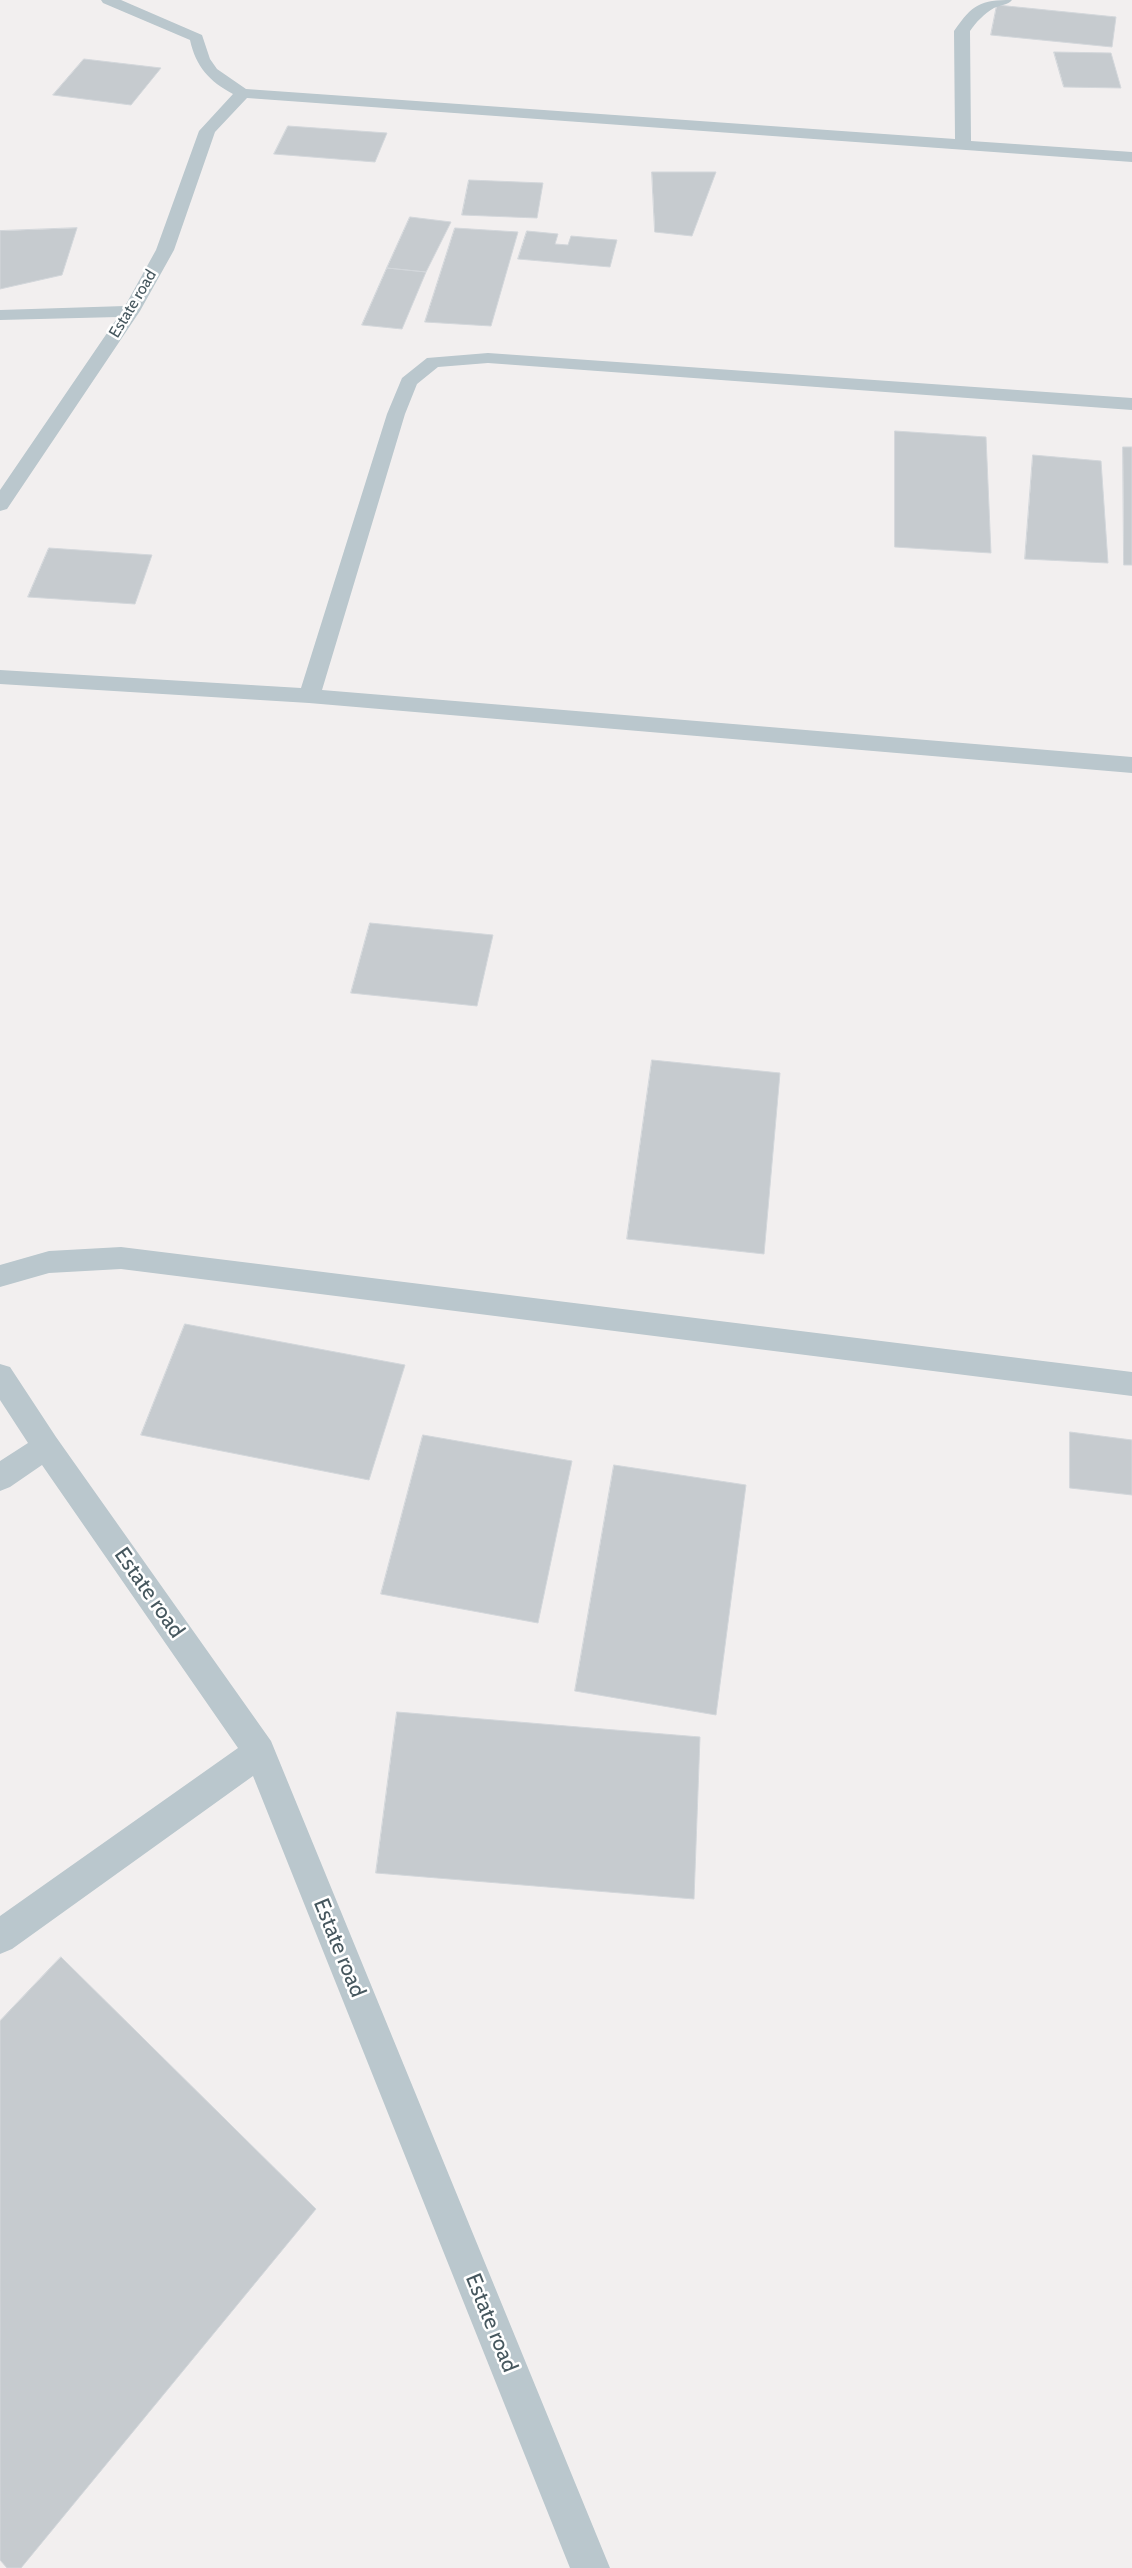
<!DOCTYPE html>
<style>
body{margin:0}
canvas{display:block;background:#f2efef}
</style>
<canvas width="1132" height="2568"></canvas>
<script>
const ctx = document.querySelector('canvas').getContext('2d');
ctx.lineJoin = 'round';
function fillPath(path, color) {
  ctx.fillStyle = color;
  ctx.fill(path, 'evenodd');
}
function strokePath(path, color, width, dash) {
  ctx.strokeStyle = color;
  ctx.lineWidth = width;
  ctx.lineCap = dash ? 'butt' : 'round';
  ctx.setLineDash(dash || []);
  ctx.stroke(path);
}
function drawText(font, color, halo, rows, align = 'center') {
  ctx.font = font + ' Cabin,sans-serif';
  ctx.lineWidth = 5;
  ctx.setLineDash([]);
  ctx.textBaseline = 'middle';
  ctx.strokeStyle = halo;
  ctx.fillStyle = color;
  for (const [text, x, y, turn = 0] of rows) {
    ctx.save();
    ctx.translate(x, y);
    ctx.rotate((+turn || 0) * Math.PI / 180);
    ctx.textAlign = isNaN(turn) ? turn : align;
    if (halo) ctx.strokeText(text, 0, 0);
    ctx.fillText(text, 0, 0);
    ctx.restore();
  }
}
const building = new Path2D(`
 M997 5 1116 17 1112 47 991 35Z
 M1054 52 1111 53 1121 88 1064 87Z
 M84 59 161 68 131 105 53 95Z
 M288 126 387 133 375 162 274 154Z
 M652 172H716L692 236 655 232Z
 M469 180 543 183 537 218 462 215Z
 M410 217 451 222 426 272 387 268Z
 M77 228 62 275 0 289V231Z
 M455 228 518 232 491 326 425 322Z
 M527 231 558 234 555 244 568 245 571 236 617 240 610 267 518 259Z
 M387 268 426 272 402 329 362 325Z
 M895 431 986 437 991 553 895 547Z
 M1123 447H1132V565H1124Z
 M1033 455 1101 461 1108 563 1025 559Z
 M49 548 152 555 135 604 28 597Z
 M370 923 493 935 477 1006 351 993Z
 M652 1060 780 1073 764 1254 627 1239Z
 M185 1324 405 1365 369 1480 141 1435Z
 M1070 1432 1132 1440V1495L1070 1488Z
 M423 1435 572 1461 538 1623 381 1594Z
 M614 1465 746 1485 716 1715 575 1691Z
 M397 1712 700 1737 694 1899 376 1873Z
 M61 1957 316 2209 21 2568H7L0 2560V2021Z`);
const street = new Path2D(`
 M101 0H121L202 35 210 59 217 69 246 89 955 139 954 31C973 4 980 0 1012 0 1008 5 1000 5 994 8 984 14 976 22 970 31L971 141 1132 152V162L247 98 215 132 174 250 140 311 7 509 0 511V490L118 317 0 320V310L125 306 156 250 199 131 233 94C209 81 196 67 190 40L103 3Z
 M488 353 1132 398V410L488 363 438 367 417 384 405 414 322 690 1132 757V773L309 703 0 684V670L301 688 387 414 402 378 427 358Z
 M121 1247 1132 1372V1396L121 1269 49 1273 0 1287V1265L49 1251Z
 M0 1364 10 1367 56 1437 271 1741 610 2568H570L253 1776 12 1949 0 1954V1916L238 1748 42 1465 10 1487 0 1491V1461L28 1443 0 1400Z`);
const farStreetnames = [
 ["Estate road",133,304,-59]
];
const nearStreetnames = [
 ["Estate road",149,1593,55],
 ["Estate road",339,1948,68],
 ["Estate road",491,2323,68]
];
fillPath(building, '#c6cbcf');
strokePath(building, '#d3d7db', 1);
fillPath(street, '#bac7cd');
drawText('16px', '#46575e', '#fff', farStreetnames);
drawText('22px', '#46575e', '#fff', nearStreetnames);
</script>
